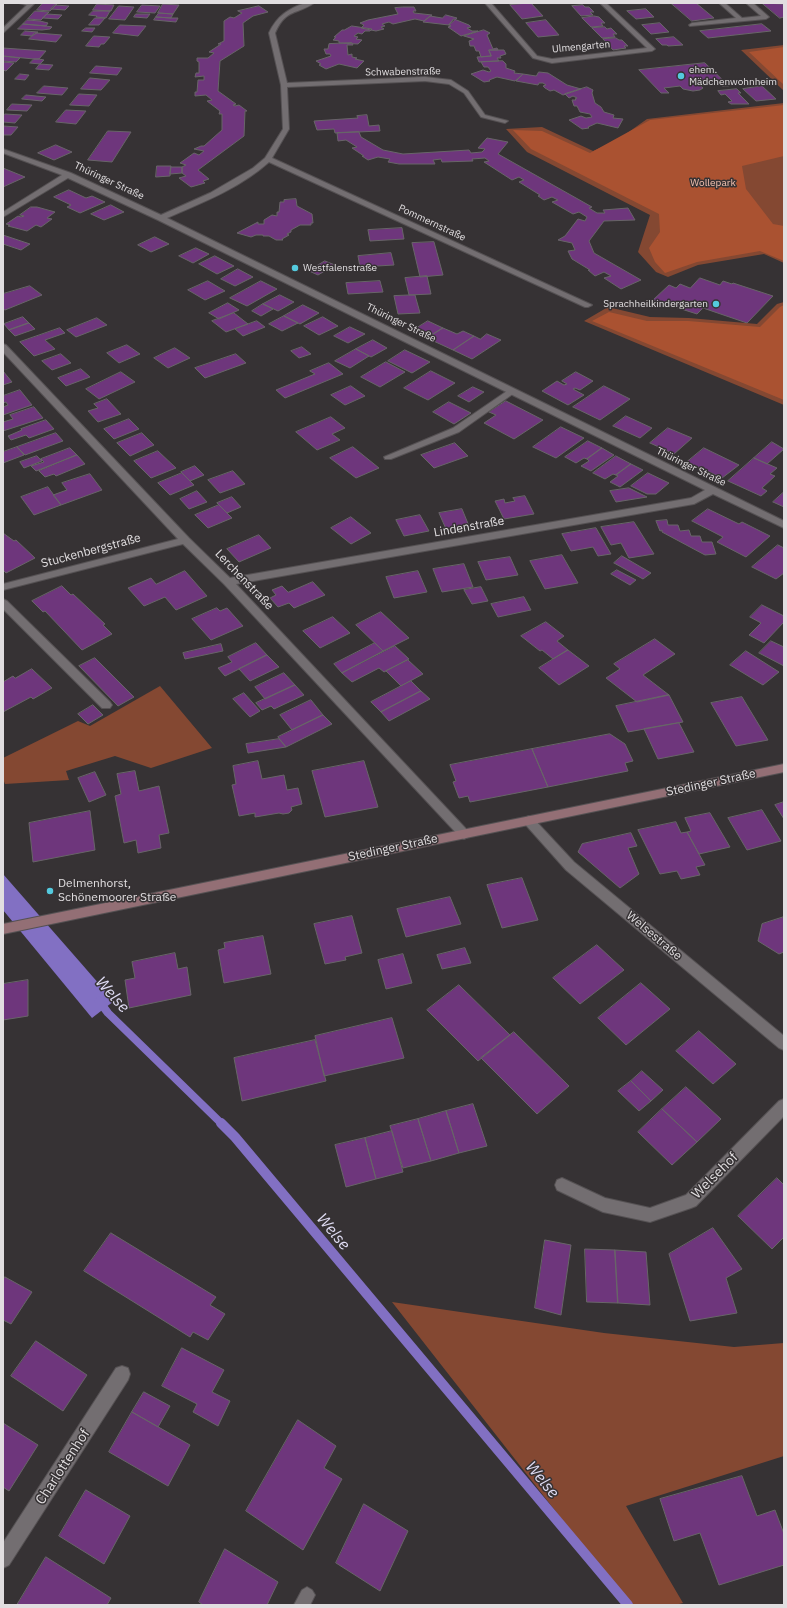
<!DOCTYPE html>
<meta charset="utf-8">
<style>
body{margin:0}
#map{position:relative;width:787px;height:1608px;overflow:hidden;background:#363234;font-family:"IBM Plex Sans",sans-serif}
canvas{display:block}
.frame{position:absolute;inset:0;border:4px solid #e1dee0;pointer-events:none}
</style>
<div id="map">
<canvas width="787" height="1608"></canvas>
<div class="frame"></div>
</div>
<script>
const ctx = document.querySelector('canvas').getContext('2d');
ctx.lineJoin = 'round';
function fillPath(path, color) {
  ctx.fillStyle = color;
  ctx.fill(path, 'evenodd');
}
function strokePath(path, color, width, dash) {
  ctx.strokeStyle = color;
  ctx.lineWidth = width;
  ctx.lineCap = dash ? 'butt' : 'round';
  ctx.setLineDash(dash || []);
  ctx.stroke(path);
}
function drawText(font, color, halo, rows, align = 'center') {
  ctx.font = font + ' "IBM Plex Sans",sans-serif';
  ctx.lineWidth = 3;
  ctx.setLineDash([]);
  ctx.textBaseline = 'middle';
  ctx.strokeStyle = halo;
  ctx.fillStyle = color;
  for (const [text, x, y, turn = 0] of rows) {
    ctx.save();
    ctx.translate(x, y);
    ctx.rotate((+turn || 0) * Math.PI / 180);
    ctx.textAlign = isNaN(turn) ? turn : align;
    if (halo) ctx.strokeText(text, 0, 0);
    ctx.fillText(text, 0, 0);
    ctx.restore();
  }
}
const green = new Path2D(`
 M784 45V91L741 50Z
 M784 103V263L764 254 698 265 668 277 656 272 638 252 650 215 527 152 506 129 542 127 593 151 616 141 647 119Z
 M784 302V405L584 321 608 307 650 317 689 318 757 324 777 304Z
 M160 686 212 748 151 768 115 756 66 771 69 780 5 784 3 779V758L78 721 90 726Z
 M392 1302 604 1333 734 1347 784 1343V1456L626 1506 683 1603 675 1605H629Z`);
const forest = new Path2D(`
 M784 47V85L749 52Z
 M784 105V156L742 166 746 189 773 224 784 226V261L760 251 697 262 665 273 655 262 649 248 660 232 659 214 531 149 513 130 542 131 590 153 650 120Z
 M784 305V400L592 321 609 312 647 321H688L760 327 780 307Z`);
const water = new Path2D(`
 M3 874 114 1001 92 1018 3 910Z`);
const streamFar1 = new Path2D(`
 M99 1001 108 1013 222 1124`);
const stream = new Path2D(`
 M221 1123 235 1137 628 1605`);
const building = new Path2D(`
 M43 3H48L57 4 50 11 37 10Z
 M531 3 543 16 522 19 510 5Z
 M671 3H696L714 18 692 21Z
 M762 3 784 4V17L780 18Z
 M97 4 114 5 111 11 93 10Z
 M163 4 179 5 173 14 158 13Z
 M55 5 69 6 65 10 51 9Z
 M142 5 160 6 155 13 137 12Z
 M583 5 585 7H589L594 12H590L593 15 581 16 572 6Z
 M119 6 134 7 125 20 109 19Z
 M259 6 268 12 253 16 243 23 244 46 220 61 218 91 236 104 233 105 235 106 239 105 247 111H245L244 136 198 170 209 179 203 181 205 183 191 187 179 178 186 176 182 173V167L186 165 180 163 194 153 199 155 204 151 194 149 201 146H204L222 130V114H219L220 111 207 101 212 100 206 95 195 96V92H197L198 80H204V76L195 77 196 73H199V62L197 61V58H208L214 53 209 52 221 44H218L224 41V21L230 17 234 18 242 13 238 11Z
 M403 7H414L416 11H413L414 13 432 15 424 21 415 19 393 24 389 22 382 24 385 26 381 27 384 29 376 31 361 28 364 25 360 23 368 20 398 14 395 8Z
 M646 9 654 17 636 19 627 11Z
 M35 11 49 12 41 20 28 19Z
 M93 11H110L106 18 96 17 97 16 89 15Z
 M159 13 173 14 171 18 156 17Z
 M47 14 62 15 58 19 43 18Z
 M136 14H150L147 18 134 17Z
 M446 15 457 18 449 25 423 22 430 16 442 18Z
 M594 16 599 17 605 23H601L603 26 591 27 582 18Z
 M156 17 171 18H178L176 22 154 20Z
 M95 18H105L99 25H89Z
 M454 19 469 25 471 27 467 28 472 31H478L461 36 448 27 451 26 449 25Z
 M27 20 40 21 48 23 46 26 23 24Z
 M546 20 559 35 538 37 526 23Z
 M660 23 669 32 651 34 642 25Z
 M23 24 46 26 52 27 50 29 42 30 18 29Z
 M762 24 771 31 708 38 700 31Z
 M120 25 146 26 138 36 113 33Z
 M352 26 372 29 370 31H365L362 34 358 33 354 36 358 37 356 39 362 40 358 44 339 43V41L333 40 336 37H334L342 30H344Z
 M605 27 607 29 611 28 617 34H613L615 37 602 38 592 28Z
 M86 28H95L92 32 82 31Z
 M484 30 490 33 487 35 493 49 497 48 498 50H489L491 56 481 57 479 51H476L474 46H470L469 41 474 39 464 36Z
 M25 31 38 32 32 36 21 35Z
 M35 33H37L62 35 56 42 29 39Z
 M94 36 110 37 104 44H101L99 47 86 46Z
 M674 37 683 45 668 46 667 45H662L656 39Z
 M616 38 619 40H622L628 46H624L626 48 613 50 603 39Z
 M352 43 353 45H347L348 55 352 54V57L357 58 355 59 364 61 357 68 339 64 326 69 319 65 321 64 316 61 331 56 330 54H326L324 49H328L329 44Z
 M3 48 46 51 39 59H34L3 56Z
 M489 50H504L506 54 500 56 501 58H497L499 61 479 62 477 57 491 56Z
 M3 56 20 58 16 62 3 61Z
 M34 59H39L44 60 40 64 30 63Z
 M503 61 506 64V68L515 71 514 73 523 74 515 81 497 77 489 80 490 81 484 82 471 74 483 70 489 72 491 71 488 67H484L481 62Z
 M3 62 14 63 6 71 3 70Z
 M705 63 729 86H722L718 82 699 84 703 88 700 90 693 91 683 89 680 86 664 88 669 93H661L639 70Z
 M40 64 53 65 49 70 36 69Z
 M96 66 122 68 117 75 90 73Z
 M539 72 548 73 567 85 581 89 563 95 554 90 550 91 545 88 543 86 546 85 543 83H539L538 85 516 81 523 74 536 76Z
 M20 74 29 75 25 80 15 79Z
 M90 78 110 80 101 90 81 89Z
 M44 86 68 88 62 95 37 93Z
 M762 86 776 99 756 101 743 89Z
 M587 87 593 90 592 93 595 103 601 107 604 112 614 115 613 118 623 119 618 128 597 123 588 127 589 128 582 129 569 120 581 116 586 118 592 117 590 114 580 112 577 106H574L572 100H576L575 99 577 98 573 96 569 98 565 94Z
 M737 89 741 93H738L749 104H731L728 102 732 101 725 94 721 95 718 91Z
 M79 94 97 95 89 106 70 105Z
 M26 95 46 97 42 101 22 99Z
 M12 104 32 105 27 111 7 110Z
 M66 110 86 111 76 124 56 122Z
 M5 114 22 115 15 123 3 122V117Z
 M367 115 369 126 379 125 380 131 335 133 334 129 317 130 314 121 358 118 357 116Z
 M3 126 18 127 11 135H3Z
 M108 131 131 132 112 162 88 160Z
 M359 132 361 137 383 150 403 154 469 150 471 153 482 152 485 149 478 148 487 138 508 142 498 154 592 207 589 208 597 213H605L603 210 628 208 635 220 604 221 589 241 594 253 641 280 621 289 604 278 611 276 604 272 595 276 588 270H590L572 259 568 251 575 250 572 243 558 240 565 236 578 219 585 221 587 217 579 212 573 214 552 202 558 200 552 197 544 200 538 196 540 195 519 182 524 180 519 177 512 180 484 162 489 161 485 158 472 159 473 161 442 162 441 159 433 160 435 164H399L388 162 390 159 378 157 368 160 362 156H364L352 148 357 147 346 140 338 141 337 133Z
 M56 145 72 152 54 160 38 153Z
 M157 166H171L170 176 156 177Z
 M171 167H182V173L170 174Z
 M3 168 25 177 3 187Z
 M69 190 86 198 92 196 105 202 80 213 67 207 71 205 54 197Z
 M296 199 297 206 312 214 313 223H311V225H300L291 230V232L287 234 289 235 282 239 283 240H276L269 236H263V235H256L251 237 237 233 258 222V224H264V220L272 215 277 216V212H279L280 202H284V200Z
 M111 205 124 212 104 220 91 214Z
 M31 207H37L55 212 47 218 52 219 41 227 36 225 27 231 8 226 10 225 6 224 18 216 21 217 24 216 20 215Z
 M402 228 404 239 370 241 368 230Z
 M3 235 30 244 21 250 3 244Z
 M155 237 169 244 151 252 138 245Z
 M434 242 443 275 420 277 412 243Z
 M196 248 209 254 193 263 179 256Z
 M391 253 394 265 360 267 358 256Z
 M215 256 234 266 217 274 199 264Z
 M325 261 335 265 318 275 309 271Z
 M238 269 253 277 235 286 221 279Z
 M427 276 431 294 409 295 405 278Z
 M700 278 720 285 723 281 732 284 733 283 773 296 747 323 703 308 697 314 653 300 669 285 676 288 680 284 690 288Z
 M208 281 225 291 205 300 188 290Z
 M261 281 277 289 247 306 230 298Z
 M380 281 383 292 348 294 346 283Z
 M30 286 42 295 5 310 3 309V294Z
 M280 295 294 302 278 311 263 304Z
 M409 295H415L420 313 398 314 394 296Z
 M228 303 239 310 219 319 209 313Z
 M263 304 273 309 261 316 252 311Z
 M303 305 319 313 300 324 284 316Z
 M234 313 248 324 226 332 212 321Z
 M284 316 298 323 282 331 269 324Z
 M23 317 29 323 9 330 4 324Z
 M323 317 338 326 319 335 304 326Z
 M97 318 107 325 76 337 67 330Z
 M257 321 265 327 243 336 235 329Z
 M428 321 443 328 427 338 412 331Z
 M29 323 35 329 15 336 9 330Z
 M350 327 365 334 348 343 334 336Z
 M60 328 65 333 45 340 55 349 34 356 20 342Z
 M443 328 457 334 463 331 474 336 453 350 427 338Z
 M487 334 501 340 472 359 453 350 474 336 480 339Z
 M373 340 387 348 371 357 356 349Z
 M127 345 140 354 119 363 107 353Z
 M302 347 311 354 299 358 291 351Z
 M175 348 190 358 168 368 154 358Z
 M356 349 369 356 350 368 335 361Z
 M405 350 430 362 412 373 388 361Z
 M61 354 71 363 52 370 42 361Z
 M236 354 246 363 205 378 195 368Z
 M386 362 405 372 380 387 361 377Z
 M329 363 343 374 285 398 276 390 315 374 310 371Z
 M81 369 90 377 66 386 58 378Z
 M3 371 12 382 3 385Z
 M431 371 455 383 428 400 404 388Z
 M121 372 135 382 99 399 86 389Z
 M576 372 593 381 580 390 575 388 573 389 584 395 568 405 542 391 557 381 564 385 567 384 562 381Z
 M351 386 365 396 345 405 331 395Z
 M604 386 630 399 600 420 573 407Z
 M473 387 484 392 469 402 458 396Z
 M20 390 32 405 3 415V407L8 405 6 402 3 403V396Z
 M107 399 121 414 98 422 88 411 98 408 94 404Z
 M506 401 543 420 514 439 484 423 496 415 489 412Z
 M449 402 471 413 454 424 433 412Z
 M34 407 43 418 3 431V422L13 419 10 415Z
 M626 416 652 428 640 438 613 426Z
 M331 417 345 428 332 434 340 440 317 450 296 432Z
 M129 419 139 429 114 439 104 429Z
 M46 420 54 429 29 438 26 435 11 440 8 436 22 430 21 429Z
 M561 427 584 438 556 458 533 447Z
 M668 428 692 438 674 454 650 443Z
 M56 433 63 441 25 455 17 447Z
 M142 433 154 445 130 456 117 443Z
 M588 441 602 448 587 459 584 458 576 463 565 457Z
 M772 442 784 449 767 464 754 458Z
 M455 443 468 456 434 468 421 455Z
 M17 447 24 455 3 463V452Z
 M353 447 379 468 356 478 330 458Z
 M70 448 77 455 36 471 31 466 44 462 41 459Z
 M602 448 614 455 591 471 581 466 589 461 587 459Z
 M704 448 739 465 722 478 687 462Z
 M158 451 176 468 151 478 134 461Z
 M77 455 85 464 56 476 54 474 45 477 39 471Z
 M37 456 42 461 24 468 20 462Z
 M616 456 631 464 616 475 613 474 605 479 593 473Z
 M754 458 777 468 770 474 775 476 762 488 767 491 761 496 728 481Z
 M631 464 643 470 620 487 610 482 618 476 616 475Z
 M195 466 204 475 190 481 181 472Z
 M233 471 245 484 220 493 208 480Z
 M182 473 194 485 170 495 158 483Z
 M648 473 669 483 656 494H647L631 486Z
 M90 474 102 490 61 505 53 495 67 490 62 483Z
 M48 487 61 505 34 515 21 497Z
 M629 488 647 497 616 502 610 491Z
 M197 491 207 502 189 509 180 499Z
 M784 492V507L773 502Z
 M525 496 534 514 504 519 495 501 504 499 505 503 515 501 513 498Z
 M232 497 241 507 227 513 217 503Z
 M219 505 232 518 208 528 195 515Z
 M462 509 469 526 446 529 439 513Z
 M708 509 739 524 742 522 770 536 746 557 717 542 723 537 692 521Z
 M420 515 429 531 404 536 396 520Z
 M351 517 371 533 351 544 331 528Z
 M667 520 668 525H678L680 531 689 530 691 536H700L702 542H712L716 554 705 555 662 532V530L660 531 656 521Z
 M634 522 654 554 629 558 621 543 611 545 601 527Z
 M596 528 611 554 598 556 593 547 571 551 562 534Z
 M3 533 14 541 16 540 35 558 6 573 3 570Z
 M259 535 271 548 239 562 227 549Z
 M778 545 784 548V573L776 579 752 567Z
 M562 555 578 583 545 589 530 561Z
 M622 556 651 573 643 579 614 563Z
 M510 557 518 575 486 580 478 562Z
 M464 564 473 587 442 592 433 569Z
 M617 570 636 580 630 585 611 574Z
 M185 571 207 596 176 610 165 597 144 606 128 588 151 578 156 584Z
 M418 571 427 592 394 598 386 577Z
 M313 582 325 595 294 608 289 603 278 607 270 598 276 595 272 590 282 586 288 592Z
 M62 586 71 595 73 594 105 624 103 625 112 634 82 650 45 611 43 612 32 601Z
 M481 587 488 601 472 604 464 590Z
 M524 597 531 610 498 617 491 604Z
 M762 605 784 616V622L764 643 749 635 761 623 750 617Z
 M217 608 220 611 227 608 243 626 211 640 192 619Z
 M381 612 409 638 383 651 356 625Z
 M333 617 350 633 320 648 303 631Z
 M546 622 564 636 557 641 568 650 553 659 542 650 540 651 521 636Z
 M655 639 675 654 643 675 669 695 637 702 606 678 620 669 614 664Z
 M771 641 784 647V666L759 653Z
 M256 643 267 655 225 676 218 668 232 662 228 657Z
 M375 643 383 651 342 673 334 664Z
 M221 644 223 651 185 659 183 653Z
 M395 646 409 659 384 672 379 668 352 682 342 673Z
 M568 650 589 666 559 685 539 668Z
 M746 651 779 672 763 685 730 665Z
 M267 655 279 667 250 681 239 669Z
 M95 658 134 697 118 706 79 666Z
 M408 660 423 674 401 686 386 671Z
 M32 669 52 688 33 699 31 697 3 712V682L13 676 15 678Z
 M284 673 295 685 265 699 255 687Z
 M411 681 421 691 381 712 371 702Z
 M295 685 304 695 274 709 271 706 262 710 256 703Z
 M421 691 430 699 389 721 381 712Z
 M244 693 260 711 250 717 233 699Z
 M669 695 683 722 628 732 616 706Z
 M742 697 768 740 736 746 711 703Z
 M311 700 323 715 292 730 280 715Z
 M93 705 103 715 88 724 78 714Z
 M323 715 332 724 286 747 278 737Z
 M679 723 694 752 658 759 644 729Z
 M610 734 625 744 633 761 625 763 628 771 548 787 532 749Z
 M279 739 286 747 248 753 246 744Z
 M532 749 548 787 470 802 468 796 459 798 453 782 456 781 450 765Z
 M258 761 262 779 284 775 287 790 298 788 302 804 291 807 292 810 289 813 283 814 279 813 255 817V813L239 816 232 785 236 784 233 766Z
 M364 761 378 807 325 817 312 771Z
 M135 771 139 791 159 786 169 833 159 835 161 848 138 853 136 840 124 843 115 796 121 794 117 774Z
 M95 772 106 795 89 802 78 778Z
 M784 802V819L775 805Z
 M762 810 781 841 747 850 728 818Z
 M90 811 95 850 33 862 29 823Z
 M710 813 730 847 699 854 687 832 691 831 685 818Z
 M676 822 681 833 687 832 705 865 696 867 700 875 681 879 677 871 660 874 638 830Z
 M631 833 637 846 628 848 639 874 620 888 578 852 582 844Z
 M522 878 538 920 502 928 487 885Z
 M450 897 461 924 406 937 397 909Z
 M352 916 362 953 345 957 346 960 325 964 314 924Z
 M784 917V952L779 954 758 941 762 924Z
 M263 936 271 974 224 983 218 950 225 948 224 943Z
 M597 945 624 970 580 1004 553 978Z
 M465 948 471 963 442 969 437 955Z
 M175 953 178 969 187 967 191 995 129 1008 125 980 135 978 132 962Z
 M403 954 412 983 386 989 378 960Z
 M28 980V1016L3 1020V984Z
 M641 983 670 1009 626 1045 598 1018Z
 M459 985 510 1035 478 1061 427 1010Z
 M392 1018 404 1058 324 1076 315 1036Z
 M699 1031 736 1064 713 1084 676 1051Z
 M514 1032 569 1086 537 1114 481 1058Z
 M315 1040 326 1081 242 1101 234 1058Z
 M642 1071 663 1090 651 1101 631 1081Z
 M631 1081 651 1101 639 1111 618 1091Z
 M686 1087 721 1119 697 1142 662 1109Z
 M473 1104 487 1146 459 1153 446 1111Z
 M662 1109 697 1142 672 1165 638 1132Z
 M446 1111 459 1153 431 1161 418 1119Z
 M418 1119 431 1161 403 1168 390 1126Z
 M392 1131 403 1172 376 1179 365 1138Z
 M365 1138 376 1179 346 1187 335 1145Z
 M777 1178 784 1185V1237L772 1249 738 1216Z
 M713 1228 742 1269 726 1278 737 1313 690 1321 669 1254Z
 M111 1233 216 1297 210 1305 225 1314 208 1340 193 1332 190 1337 84 1271Z
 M545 1240 571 1245 561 1315 535 1308Z
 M585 1249 615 1250 618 1303 587 1302Z
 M615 1250 646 1252 650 1305 618 1303Z
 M5 1277 32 1292 11 1324 3 1320V1280Z
 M36 1341 87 1375 63 1411 11 1376Z
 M182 1348 224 1370 212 1392 230 1401 218 1426 193 1412 197 1404 162 1386Z
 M144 1392 170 1406 158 1427 132 1412Z
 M132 1412 190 1445 168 1486 109 1452Z
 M298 1420 336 1446 324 1468 342 1479 303 1550 246 1511Z
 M3 1423 38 1445 9 1491 3 1487Z
 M742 1476 757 1516 775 1510 784 1534V1565L719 1585 700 1533 674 1541 660 1499Z
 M86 1490 130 1516 104 1564 59 1536Z
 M364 1504 408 1531 380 1591 336 1563Z
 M225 1549 278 1582 267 1605H203L199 1602Z
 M46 1557 111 1598 107 1605H17Z`);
const service = new Path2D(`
 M19 3H28L32 5 30 6Z
 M510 389H513L517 391 459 432 391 459H385L384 457 453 428Z
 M307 1587 312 1590 315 1595 310 1605H294L302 1590Z`);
const minor = new Path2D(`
 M29 3H35L3 33V28Z
 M305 3H314C297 15 286 8 275 33L287 83 425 77 451 80 468 91 485 115 508 121 505 123 481 117 464 93 449 84 425 81 287 87 289 129 272 158 592 305 588 307H585L269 162C240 188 202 203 167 218L784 521V528L713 494 694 504 236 584 468 831 470 834 468 837 464 839 460 837 224 584 183 544 3 590V584L178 539 3 352V344L6 345 189 538 230 578 691 498 705 490 158 220 68 178 3 217V212L62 175 3 153V149L71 173 161 215 210 193 253 168 265 158 283 129 281 85 269 33C277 16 288 9 305 3Z
 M485 3H491L537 56 552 59 647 48 600 3H606L655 49 652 51 552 63 533 58Z
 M719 3H725L742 18 761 16 746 3H753L769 17 766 19 690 26 689 25 692 23 736 18Z
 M3 599 7 601 110 702 112 705 110 708H102L3 609Z
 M529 816 533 818 574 862 784 1036V1050L779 1048 566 870 525 824 523 821 525 818Z
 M784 1099V1116L696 1206 691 1208 650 1222 603 1212 557 1190 555 1185 557 1180 562 1178 605 1198 650 1208 686 1195 779 1101Z
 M122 1366 128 1368 130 1374 128 1380 9 1565 3 1568V1543L116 1368Z`);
const secondary = new Path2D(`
 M784 764V772L3 934V924Z`);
const markers = [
 [681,76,4,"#54cade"],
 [295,268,4,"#54cade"],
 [716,304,4,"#54cade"],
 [50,891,4,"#54cade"]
];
const farStreetnames = [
 ["Ulmengarten",581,47,-5],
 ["Schwabenstraße",403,72,-1],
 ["Thüringer Straße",109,181,25],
 ["Pommernstraße",432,223,25],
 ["Thüringer Straße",401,323,26],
 ["Thüringer Straße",691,467,26]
];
const farPoinames = [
 ["ehem.",689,70],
 ["Mädchenwohnheim",689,82],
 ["Westfalenstraße",303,268],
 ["Sprachheilkindergarten",708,304,"right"]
];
const farParknames = [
 ["Wollepark",713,183]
];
const streetNames = [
 ["Lindenstraße",469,527,-10],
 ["Stuckenbergstraße",91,551,-15],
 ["Lerchenstraße",244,580,46],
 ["Stedinger Straße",711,783,-12],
 ["Stedinger Straße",393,848,-12],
 ["Welsestraße",654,936,40]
];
const poiNames = [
 ["Delmenhorst,",58,884],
 ["Schönemoorer Straße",58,898]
];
const nearStreetnames = [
 ["Welsehof",715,1176,-45],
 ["Charlottenhof",63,1467,-57]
];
const nearWaternames = [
 ["Welse",112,995,48],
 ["Welse",333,1232,50],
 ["Welse",542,1480,50]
];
fillPath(green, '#844832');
fillPath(forest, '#aa5231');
fillPath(water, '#8270c3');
strokePath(streamFar1, '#8270c3', 8);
strokePath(stream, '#8270c3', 10);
fillPath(building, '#6e367c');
strokePath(building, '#686568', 1);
strokePath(service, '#555153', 2);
strokePath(minor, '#555153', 2);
strokePath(secondary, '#555153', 2);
fillPath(service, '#736e71');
fillPath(minor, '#736e71');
fillPath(secondary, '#936f75');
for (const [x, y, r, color] of markers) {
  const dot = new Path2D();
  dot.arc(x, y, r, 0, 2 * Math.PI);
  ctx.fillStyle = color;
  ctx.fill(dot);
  strokePath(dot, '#363234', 1.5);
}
drawText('10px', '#e1dee0', '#363234', farStreetnames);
drawText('10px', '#e1dee0', '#363234', farPoinames, 'left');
drawText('10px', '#f3c1af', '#363234', farParknames);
drawText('12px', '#e1dee0', '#363234', streetNames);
drawText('12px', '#e1dee0', '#363234', poiNames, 'left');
drawText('14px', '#e1dee0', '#363234', nearStreetnames);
drawText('italic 16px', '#e0ddf4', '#363234', nearWaternames);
</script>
